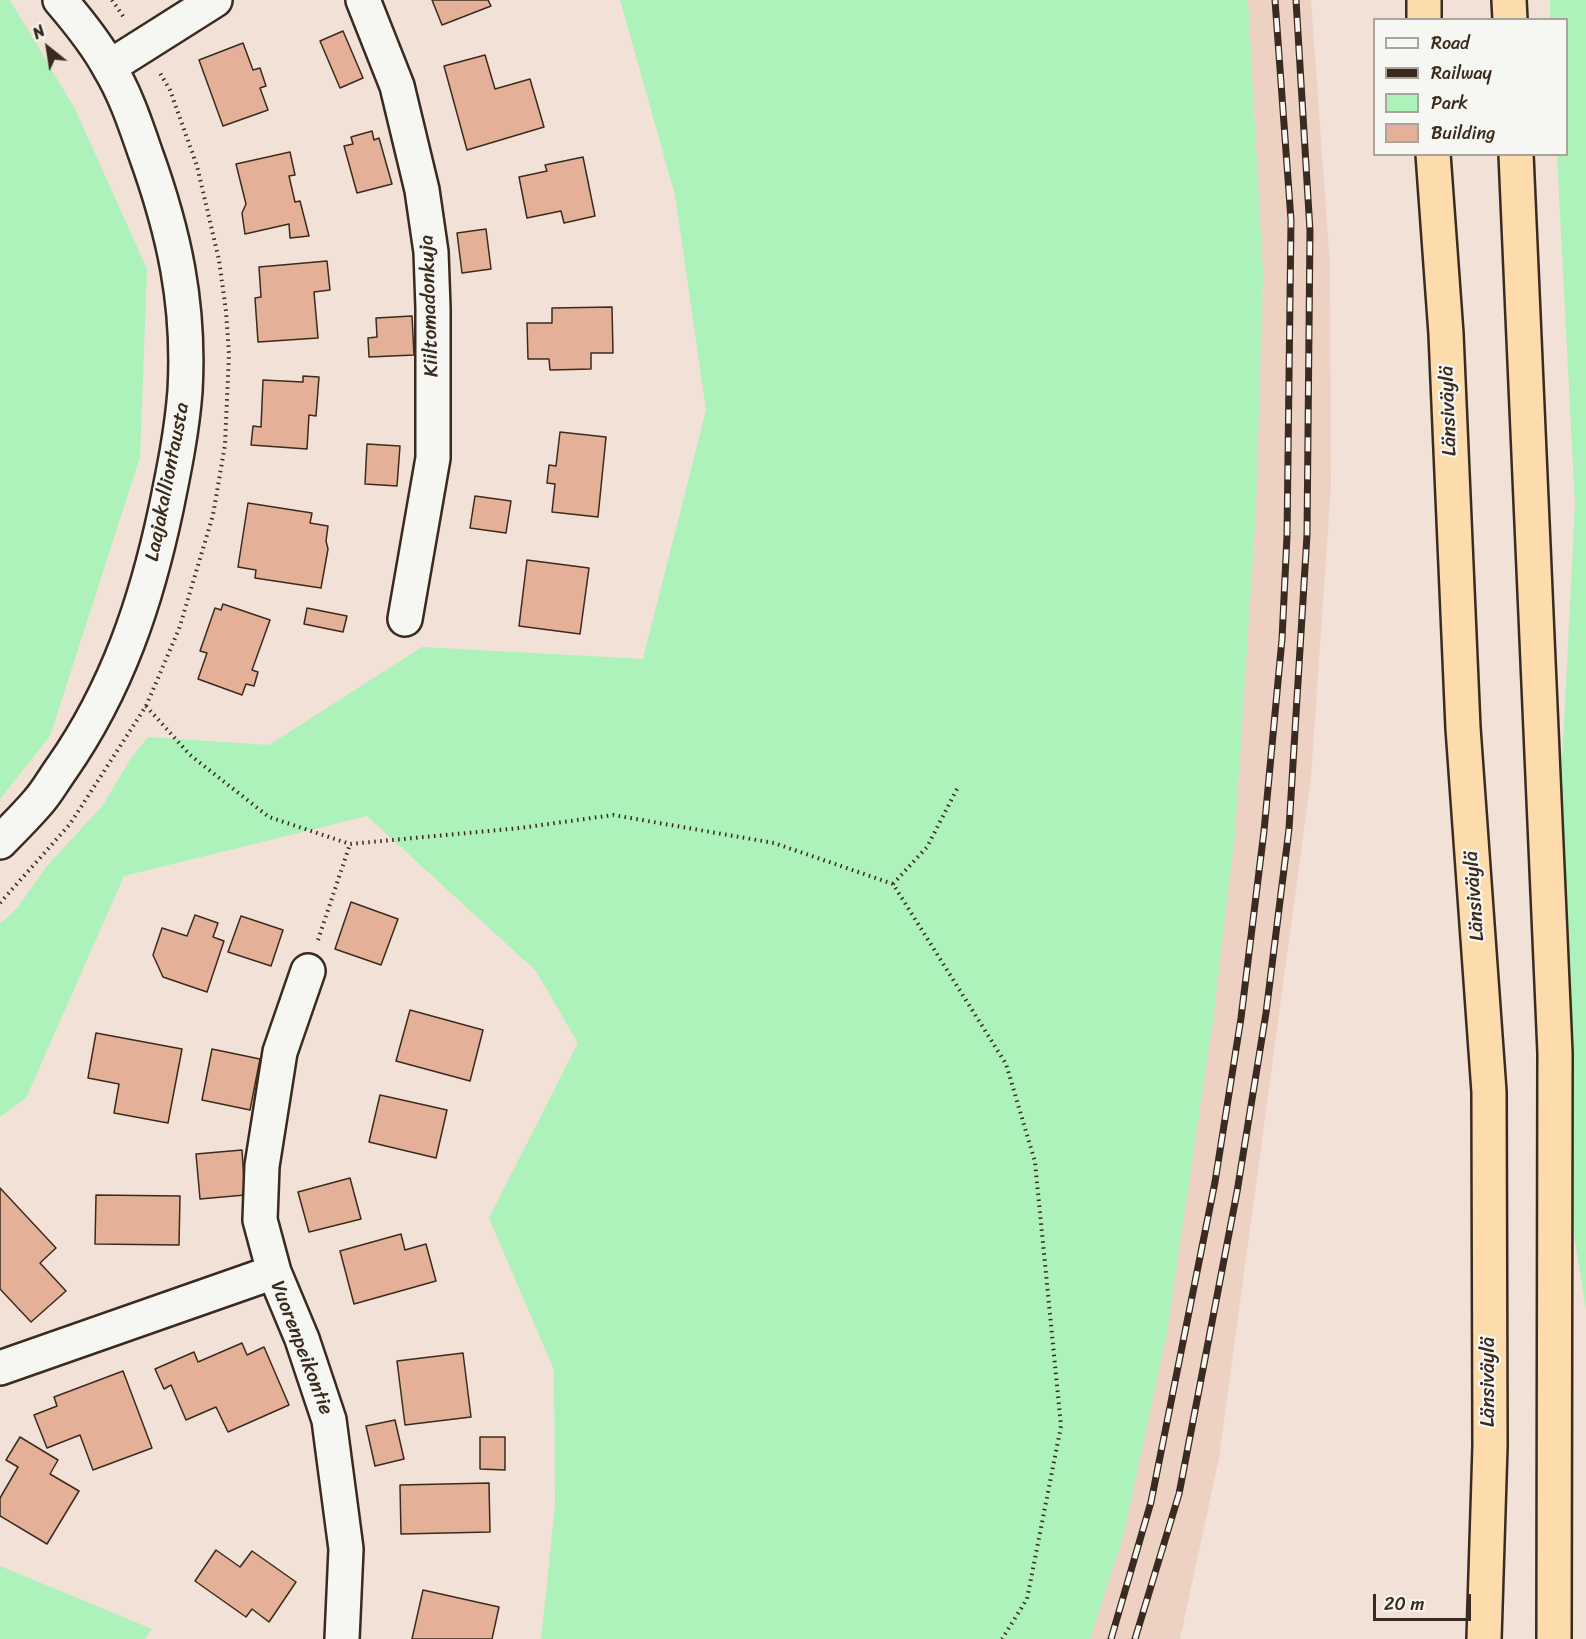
<!DOCTYPE html>
<meta charset="utf-8">
<style>
body{margin:0}
#map{position:relative;width:1586px;height:1639px;overflow:hidden;background:#f1e1d7;font-family:Sriracha,sans-serif}
canvas{display:block}
.legend{position:absolute;left:1373px;top:18px;width:195px;height:138px;box-sizing:border-box;background:#f6f6f2;border:2px solid #aba49d;margin:0;padding:8px 10px;list-style:none;font-size:18px;color:#3b2a1e}
.legend li{display:flex;align-items:center;gap:12px;height:30px}
.legend b{width:30px;border:2px solid #aba49d}
.north{position:absolute;left:18px;top:18px;width:60px;height:60px;-webkit-text-stroke:4px #f6f6f2;paint-order:stroke;rotate:330deg;font-size:16px;font-weight:700;line-height:24px;text-align:center;color:#3b2a1e}
.north::after{content:'';display:block;margin:auto;width:21px;height:27px;background:#3b2a1e;clip-path:polygon(50% 0,100% 100%,50% 72%,0 100%)}
.scale{position:absolute;left:1373px;top:1594px;width:98px;height:27px;box-sizing:border-box;border:3px solid #3b2a1e;border-top:0;padding-left:8px;font-size:18px;line-height:21px;white-space:nowrap;color:#3b2a1e;-webkit-text-stroke:4px #f6f6f2;paint-order:stroke}
</style>
<div id="map">
<canvas width="1586" height="1639"></canvas>
<ul class="legend">
<li><b style="height:8px;background:#f6f6f2"></b>Road</li>
<li><b style="height:8px;background:#3b2a1e"></b>Railway</li>
<li><b style="height:16px;background:#adf1bb"></b>Park</li>
<li><b style="height:16px;background:#e4b097"></b>Building</li>
</ul>
<div class="north">N</div>
<div class="scale">20 m</div>
</div>
<script>
const ctx = document.querySelector('canvas').getContext('2d');
ctx.lineJoin = 'round';
function fillPath(path, color) {
  ctx.fillStyle = color;
  ctx.fill(path, 'evenodd');
}
function strokePath(path, color, width, dash) {
  ctx.strokeStyle = color;
  ctx.lineWidth = width;
  ctx.lineCap = dash ? 'butt' : 'round';
  ctx.setLineDash(dash || []);
  ctx.stroke(path);
}
function drawText(font, color, halo, rows, align = 'center') {
  ctx.font = font + ' Sriracha,sans-serif';
  ctx.lineWidth = 4.5;
  ctx.setLineDash([]);
  ctx.textBaseline = 'middle';
  ctx.strokeStyle = halo;
  ctx.fillStyle = color;
  for (const [text, x, y, turn = 0] of rows) {
    ctx.save();
    ctx.translate(x, y);
    ctx.rotate((+turn || 0) * Math.PI / 180);
    ctx.textAlign = isNaN(turn) ? turn : align;
    if (halo) ctx.strokeText(text, 0, 0);
    ctx.fillText(text, 0, 0);
    ctx.restore();
  }
}
const built = new Path2D(`
 M1248 0H1311L1330 265 1331 485 1311 778 1219 1458 1180 1639H1090L1124 1533 1167 1332 1213 1020 1235 834 1256 509 1263 274Z`);
const green = new Path2D(`
 M0 0H10L75 109 147 269 140 457 50 736 0 799Z
 M620 0H1248L1263 274 1256 509 1235 834 1213 1020 1167 1332 1124 1533 1090 1639H541L555 1506 554 1370 489 1218 578 1043 536 971 367 816 124 876 26 1098 0 1117V924L18 907 47 866 103 805 131 758 148 737 269 745 422 647 643 659 706 410 675 195Z
 M1550 0H1586V1310L1571 1215 1542 931 1563 745 1575 505 1557 155 1566 154V20L1550 19Z
 M0 1566 152 1629 145 1639H0Z`);
const building = new Path2D(`
 M432 0H488L491 6 442 25Z
 M343 31 363 78 340 88 320 41Z
 M243 43 253 70 260 68 266 86 260 88 268 110 223 126 199 60Z
 M485 55 495 89 530 79 544 127 467 150 444 66Z
 M372 131 374 140 379 138 392 184 357 193 344 146 353 144 351 137Z
 M290 152 295 175 289 176 295 202 300 201 309 236 290 238 289 224 245 234 242 213 246 204 236 164Z
 M583 157 595 216 564 223 561 211 527 218 519 177 547 171 545 165Z
 M486 229 491 269 462 273 457 233Z
 M327 261 330 290 314 292 318 338 258 342 255 298 261 297 259 267Z
 M612 307 613 353H591V369L550 370 549 359H528L527 323H552V308Z
 M412 316 414 355 369 357 368 338 377 337 376 318Z
 M303 376 319 377 316 416 309 415 307 449 251 445 253 426 261 427 263 380 303 382Z
 M560 432 606 437 598 517 552 512 555 484 547 483 549 465 556 466Z
 M367 444 400 446 397 486 365 484Z
 M475 496 511 501 506 533 470 528Z
 M248 503 312 513 310 523 328 526 326 541 328 549 321 588 255 578 256 570 238 567Z
 M527 560 589 568 580 634 519 626Z
 M223 604 270 620 252 670 258 672 254 686 246 684 242 695 198 679 207 653 200 651 215 608 221 610Z
 M307 608 347 616 343 632 304 624Z
 M351 902 398 919 381 965 335 949Z
 M195 915 218 923 213 937 224 941 207 992 163 977 153 955 162 928 187 936Z
 M241 916 283 930 271 966 228 952Z
 M410 1010 483 1030 470 1081 396 1061Z
 M96 1033 182 1049 168 1123 114 1113 119 1084 88 1078Z
 M212 1049 260 1059 250 1110 202 1100Z
 M380 1095 447 1110 436 1158 369 1142Z
 M242 1150 245 1195 200 1199 196 1154Z
 M350 1178 361 1219 309 1232 298 1192Z
 M0 1188 56 1248 40 1263 66 1291 31 1322 0 1289Z
 M96 1195 180 1196 179 1245 95 1244Z
 M401 1234 405 1250 426 1244 436 1281 354 1304 340 1251Z
 M242 1343 247 1355 264 1347 289 1405 228 1432 216 1407 186 1420 171 1385 164 1389 155 1369 194 1352 198 1362Z
 M463 1353 471 1417 405 1425 397 1361Z
 M123 1371 152 1448 93 1470 80 1435 47 1448 34 1415 57 1406 54 1397Z
 M395 1420 404 1459 375 1466 366 1426Z
 M20 1437 58 1460 50 1474 79 1491 47 1544 0 1516V1498L18 1467 6 1460Z
 M480 1437H505V1470L480 1469Z
 M489 1483 490 1532 401 1534 400 1485Z
 M216 1550 240 1567 252 1551 296 1582 269 1622 252 1609 246 1617 195 1581Z
 M423 1590 499 1607 492 1639H412Z`);
const path = new Path2D(`
 M112 0 125 19
 M146 706 190 755 269 817 350 844 520 828 613 815 774 843 893 884 1006 1064 1035 1162 1061 1426 1027 1599 1002 1639
 M893 884 927 847 957 789
 M0 903 70 824 146 706 179 629 213 515 225 445 229 354 226 311 219 260 197 166 170 90 160 73
 M318 940 350 844`);
const minor = new Path2D(`
 M363 0 397 86 422 190 431 252 433 308V458L405 619
 M109 67 215 0
 M0 842C13 829 26 816 38 802 47 792 54 779 62 768 117 689 146 603 166 509 174 470 182 431 185 391 190 304 174 232 145 152 135 123 125 93 109 67 96 43 78 21 60 0
 M274 1272 260 1220 262 1166 280 1052 308 971
 M0 1368 274 1272 302 1339 329 1420 346 1549 342 1639`);
const motorway = new Path2D(`
 M1424 0V20
 M1509 0 1510 20
 M1433 154 1446 334 1463 728 1489 1092 1490 1446 1484 1639
 M1516 154 1555 1053 1554 1639`);
const rail = new Path2D(`
 M1111 1639 1151 1502 1215 1182 1241 1018 1264 831 1282 639 1287 536 1291 220 1275 0
 M1135 1639 1179 1494 1237 1192 1266 1013 1289 829 1307 535 1310 231 1296 0`);
const streetNames = [
 ["Kiiltomadonkuja",430,306,-92],
 ["Länsiväylä",1449,411,-92],
 ["Laajakalliontausta",168,482,-79],
 ["Länsiväylä",1475,896,-94],
 ["Vuorenpeikontie",301,1348,69],
 ["Länsiväylä",1489,1382,-90]
];
fillPath(built, '#edd2c4');
fillPath(green, '#adf1bb');
fillPath(building, '#e4b097');
strokePath(building, '#3b2a1e', 1.5);
strokePath(minor, '#3b2a1e', 38);
strokePath(motorway, '#3b2a1e', 38);
strokePath(path, '#3b2a1e', 4, [1.5, 4.5]);
strokePath(minor, '#f6f6f2', 33);
strokePath(motorway, '#fcdcac', 33);
strokePath(rail, '#3b2a1e', 7);
strokePath(rail, '#f6f6f2', 4.5, [14]);
drawText('20px', '#3b2a1e', '#f6f6f2', streetNames);
</script>
